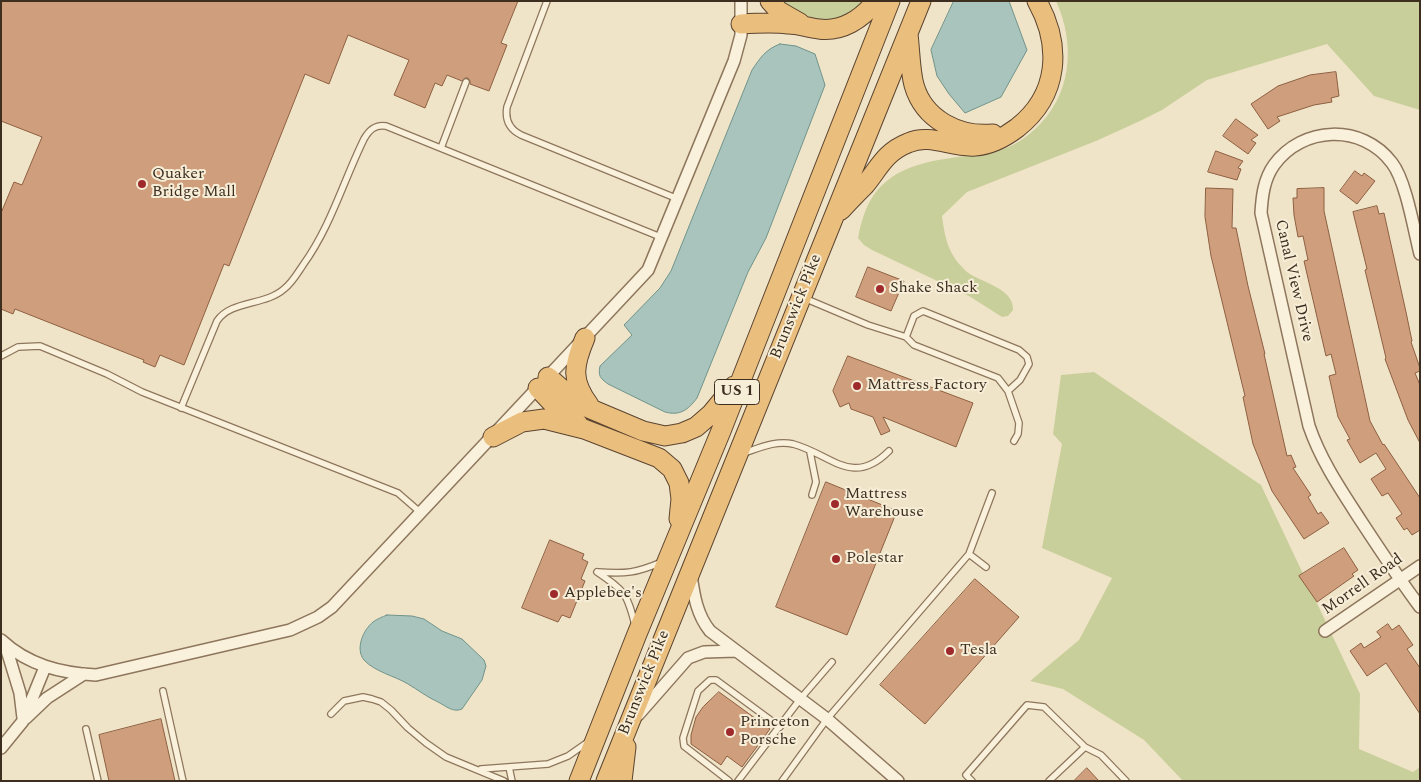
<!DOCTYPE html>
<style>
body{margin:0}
#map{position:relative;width:1421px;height:782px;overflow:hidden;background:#f0e4c8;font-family:Spectral,serif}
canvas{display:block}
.frame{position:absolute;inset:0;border:2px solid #3d2e20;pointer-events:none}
</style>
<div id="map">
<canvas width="1421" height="782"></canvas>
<div class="frame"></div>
</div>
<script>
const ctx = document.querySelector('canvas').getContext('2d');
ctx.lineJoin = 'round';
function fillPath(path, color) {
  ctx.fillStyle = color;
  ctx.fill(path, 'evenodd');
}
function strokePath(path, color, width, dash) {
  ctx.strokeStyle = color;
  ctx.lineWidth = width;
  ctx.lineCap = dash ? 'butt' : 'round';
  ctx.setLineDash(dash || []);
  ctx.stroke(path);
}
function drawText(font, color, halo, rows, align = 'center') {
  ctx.font = font + ' Spectral,serif';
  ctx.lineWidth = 4;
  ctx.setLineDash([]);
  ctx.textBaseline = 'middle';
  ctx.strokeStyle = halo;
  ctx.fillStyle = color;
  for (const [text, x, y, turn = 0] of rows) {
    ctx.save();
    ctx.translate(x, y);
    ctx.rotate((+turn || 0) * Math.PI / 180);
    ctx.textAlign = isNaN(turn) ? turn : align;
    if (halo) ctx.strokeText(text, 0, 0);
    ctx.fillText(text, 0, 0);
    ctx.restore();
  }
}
const green = new Path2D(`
 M777 1H868L841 22 809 21Z
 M1056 1H1420V110L1374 96 1327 44 1207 80 1162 110 1140 121 1096 141 967 192 942 216C944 230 946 245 954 257 957 262 963 268 967 272 982 283 1014 288 1013 310L1008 316 1002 317 969 296 872 250 864 245 858 238C863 213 870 192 892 177 923 156 966 159 1002 149 1014 146 1025 138 1034 130 1072 96 1076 45 1056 1Z
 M1094 372 1261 485 1360 694 1359 749 1413 772 1420 767V781H1183L1144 740 1063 689 1030 681 1079 640 1112 578 1042 548 1062 444 1053 434 1061 375Z`);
const water = new Path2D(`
 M954 1H1009L1027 50 1001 97 965 113 949 94 937 76 931 50Z
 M780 44 796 46 815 54 825 85 766 238 748 272 697 398C688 410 680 416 665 412L608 384C600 378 598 376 600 366L632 335 624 325 660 288 671 271 752 70C760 58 766 49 780 44Z
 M387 615 412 616 424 619 442 631 462 639 484 660 486 666 482 680 462 709C453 713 446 706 438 702 427 697 418 690 408 684 395 676 375 672 364 660 355 649 363 630 373 622 377 619 382 617 387 615Z`);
const building = new Path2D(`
 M1 1H518L501 43 507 45 489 91 470 84V81L468 78H465L462 81 447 75 442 86 435 83 425 108 394 95 409 60 348 35 329 84 305 74 229 266 224 264 184 365 160 355 155 367 143 362 144 360 15 309 13 314 1 309V213L14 182 22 185 42 137 1 121Z
 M1336 72 1339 96 1331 98 1332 102 1314 105 1277 117 1280 121 1268 129 1251 104 1278 86 1310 75Z
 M1236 119 1258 135 1251 140 1256 143 1248 154 1223 136Z
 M1216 151 1243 161 1238 168 1241 169 1237 180 1208 172Z
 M1355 171 1362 176 1364 173 1375 181 1357 204 1340 191Z
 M1206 188 1233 189 1232 228H1236L1248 286 1265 354H1264L1287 456 1291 455 1296 467 1293 468 1311 495 1308 497 1318 514 1321 512 1329 523 1304 539 1272 491 1253 444 1243 397 1245 396 1211 256 1205 217Z
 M1324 188V211L1370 421 1383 445 1384 444 1420 498V530L1412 535 1407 528 1404 530 1396 518 1402 514 1388 493 1382 496 1371 479 1386 469 1376 453 1360 463 1347 440 1350 439 1338 417 1329 376 1336 374 1331 354 1326 356 1304 261 1308 260 1303 236 1298 237 1294 215 1293 198H1297V189Z
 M1377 206 1379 214 1384 213 1406 312 1412 341 1411 342 1420 368V371L1415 373 1420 385V443L1408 420 1385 359 1386 358 1365 270 1367 269 1353 212Z
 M868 267 904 281 891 311 856 297Z
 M848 356 973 403 956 447 883 417 890 431 881 435 873 417 851 409 849 403 840 407 833 391Z
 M826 482 897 511 847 635 776 607Z
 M550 540 584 554 582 559 588 562 581 579 585 581 570 618 562 615 558 622 522 608Z
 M1344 548 1358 570 1352 574 1354 576 1317 602 1299 576Z
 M975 579 1019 617 925 724 880 685Z
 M1388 624 1392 630 1399 625 1413 645 1407 649 1420 668V714L1386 663 1367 676 1350 651 1361 643 1364 648 1381 637 1377 632Z
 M719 692 770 729 742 767 727 756 721 765 691 744V735L696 717 703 707Z
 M161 719 175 781H109L99 735Z
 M1087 768 1099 781H1074Z`);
const service = new Path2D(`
 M547 1 507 107C505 119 509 129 521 135L678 199
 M441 148 466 82
 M804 298 868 325 906 337 914 345 998 378 1008 391 1019 423 1018 434 1014 441
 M906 337 914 316 923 311 1019 350 1027 357 1029 364 1020 380 1008 391
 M1 356 18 347 40 346 107 374 142 392 398 493 421 513
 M181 408 217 321C231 300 265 306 284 289 292 283 297 274 303 265 331 226 343 182 364 139 369 130 375 124 386 126L663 238
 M810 452 816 482 812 495
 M744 453C759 448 776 440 793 444 831 454 852 488 889 451
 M969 554 992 493
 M597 572C625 591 627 593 635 625
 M598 572C626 574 636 573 662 562
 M163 691 183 781
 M331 714 344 701 363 697 372 699 381 702 391 710 408 728 426 743 446 757 504 781
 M86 729 98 781
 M509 767 512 781
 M481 769 548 764 568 756 588 742
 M729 781 684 746 683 738 698 691 710 680H716L780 727
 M738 781 801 698 832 662
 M782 781 827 719 969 554 986 567
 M972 781 966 775 1027 705 1044 707 1085 747 1101 755 1126 781
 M1049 781 1085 747`);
const minor = new Path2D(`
 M1420 254C1414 230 1406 181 1392 163 1362 123 1302 126 1274 165 1264 179 1262 196 1261 213L1309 426C1321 461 1341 490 1361 521 1380 550 1399 579 1420 607
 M691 575C694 596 697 615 710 631L827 719 898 781
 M1325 631 1420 566
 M1 640C28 665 60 673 96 675L290 630 318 617 332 607 648 270 734 61 741 35V1
 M5 644 20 693 23 718
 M638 715 688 658 704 652 736 651
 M26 718 47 698 84 674
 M1 748 23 721 45 667`);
const trunk = new Path2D(`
 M770 1 779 11 800 23
 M741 24C757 23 773 22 788 24 799 24 808 28 819 29 842 32 862 19 876 1
 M908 34C910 50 910 70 914 85 924 120 959 137 993 134
 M841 210C849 201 857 193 865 185 879 168 885 152 908 143 930 133 952 148 975 146 990 145 1005 137 1017 128 1059 95 1062 46 1037 1
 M585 338C573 366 571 381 589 405
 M548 377 579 404 643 431 665 436 682 433 696 427 711 414 734 386
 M538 388 556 407 578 424
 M493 437 522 422 544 419 584 429 659 458 672 469 679 483 681 499 679 519
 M579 781 637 634 721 431 890 1
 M606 781 921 1
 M622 781 626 747`);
const markers = [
 [142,184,5,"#9e2a2b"],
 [880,289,5,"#9e2a2b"],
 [857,386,5,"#9e2a2b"],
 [835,504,5,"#9e2a2b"],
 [836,559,5,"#9e2a2b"],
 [554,594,5,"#9e2a2b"],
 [950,651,5,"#9e2a2b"],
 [730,732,5,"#9e2a2b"]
];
const shields = [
 [737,392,45]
];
const shieldNames = [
 ["US 1",737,392]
];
const poiNames = [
 ["Quaker",152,175],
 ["Bridge Mall",152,193],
 ["Shake Shack",890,289],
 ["Mattress Factory",867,386],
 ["Mattress",845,495],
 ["Warehouse",845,513],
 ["Polestar",846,559],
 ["Applebee's",564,594],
 ["Tesla",960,651],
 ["Princeton",740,723],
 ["Porsche",740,741]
];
const streetNames = [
 ["Canal View Drive",1293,281,77],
 ["Brunswick Pike",797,307,-68],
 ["Morrell Road",1363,585,-35],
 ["Brunswick Pike",645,683,-68]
];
fillPath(green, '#c9cf9b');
fillPath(water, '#a9c4bc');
strokePath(water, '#6f938a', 1);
fillPath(building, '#cf9f7d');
strokePath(building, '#8d5f41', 1);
strokePath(service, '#8d765c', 8);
strokePath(minor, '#8d765c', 14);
strokePath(trunk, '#5b4430', 21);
strokePath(service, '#faf1dc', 5.5);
strokePath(minor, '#faf1dc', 11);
strokePath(trunk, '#eabe7c', 19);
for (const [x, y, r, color] of markers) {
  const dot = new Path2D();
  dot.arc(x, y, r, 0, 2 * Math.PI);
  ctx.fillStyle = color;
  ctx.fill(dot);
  strokePath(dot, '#f7eed8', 2);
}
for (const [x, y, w] of shields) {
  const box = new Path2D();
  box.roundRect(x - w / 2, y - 12.5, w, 25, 4);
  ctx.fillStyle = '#f7eed8';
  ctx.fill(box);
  strokePath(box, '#3d2e20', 1);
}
drawText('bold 15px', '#3d2e20', null, shieldNames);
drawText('16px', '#3d2e20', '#f7eed8', poiNames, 'left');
drawText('16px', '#3d2e20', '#f7eed8', streetNames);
</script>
